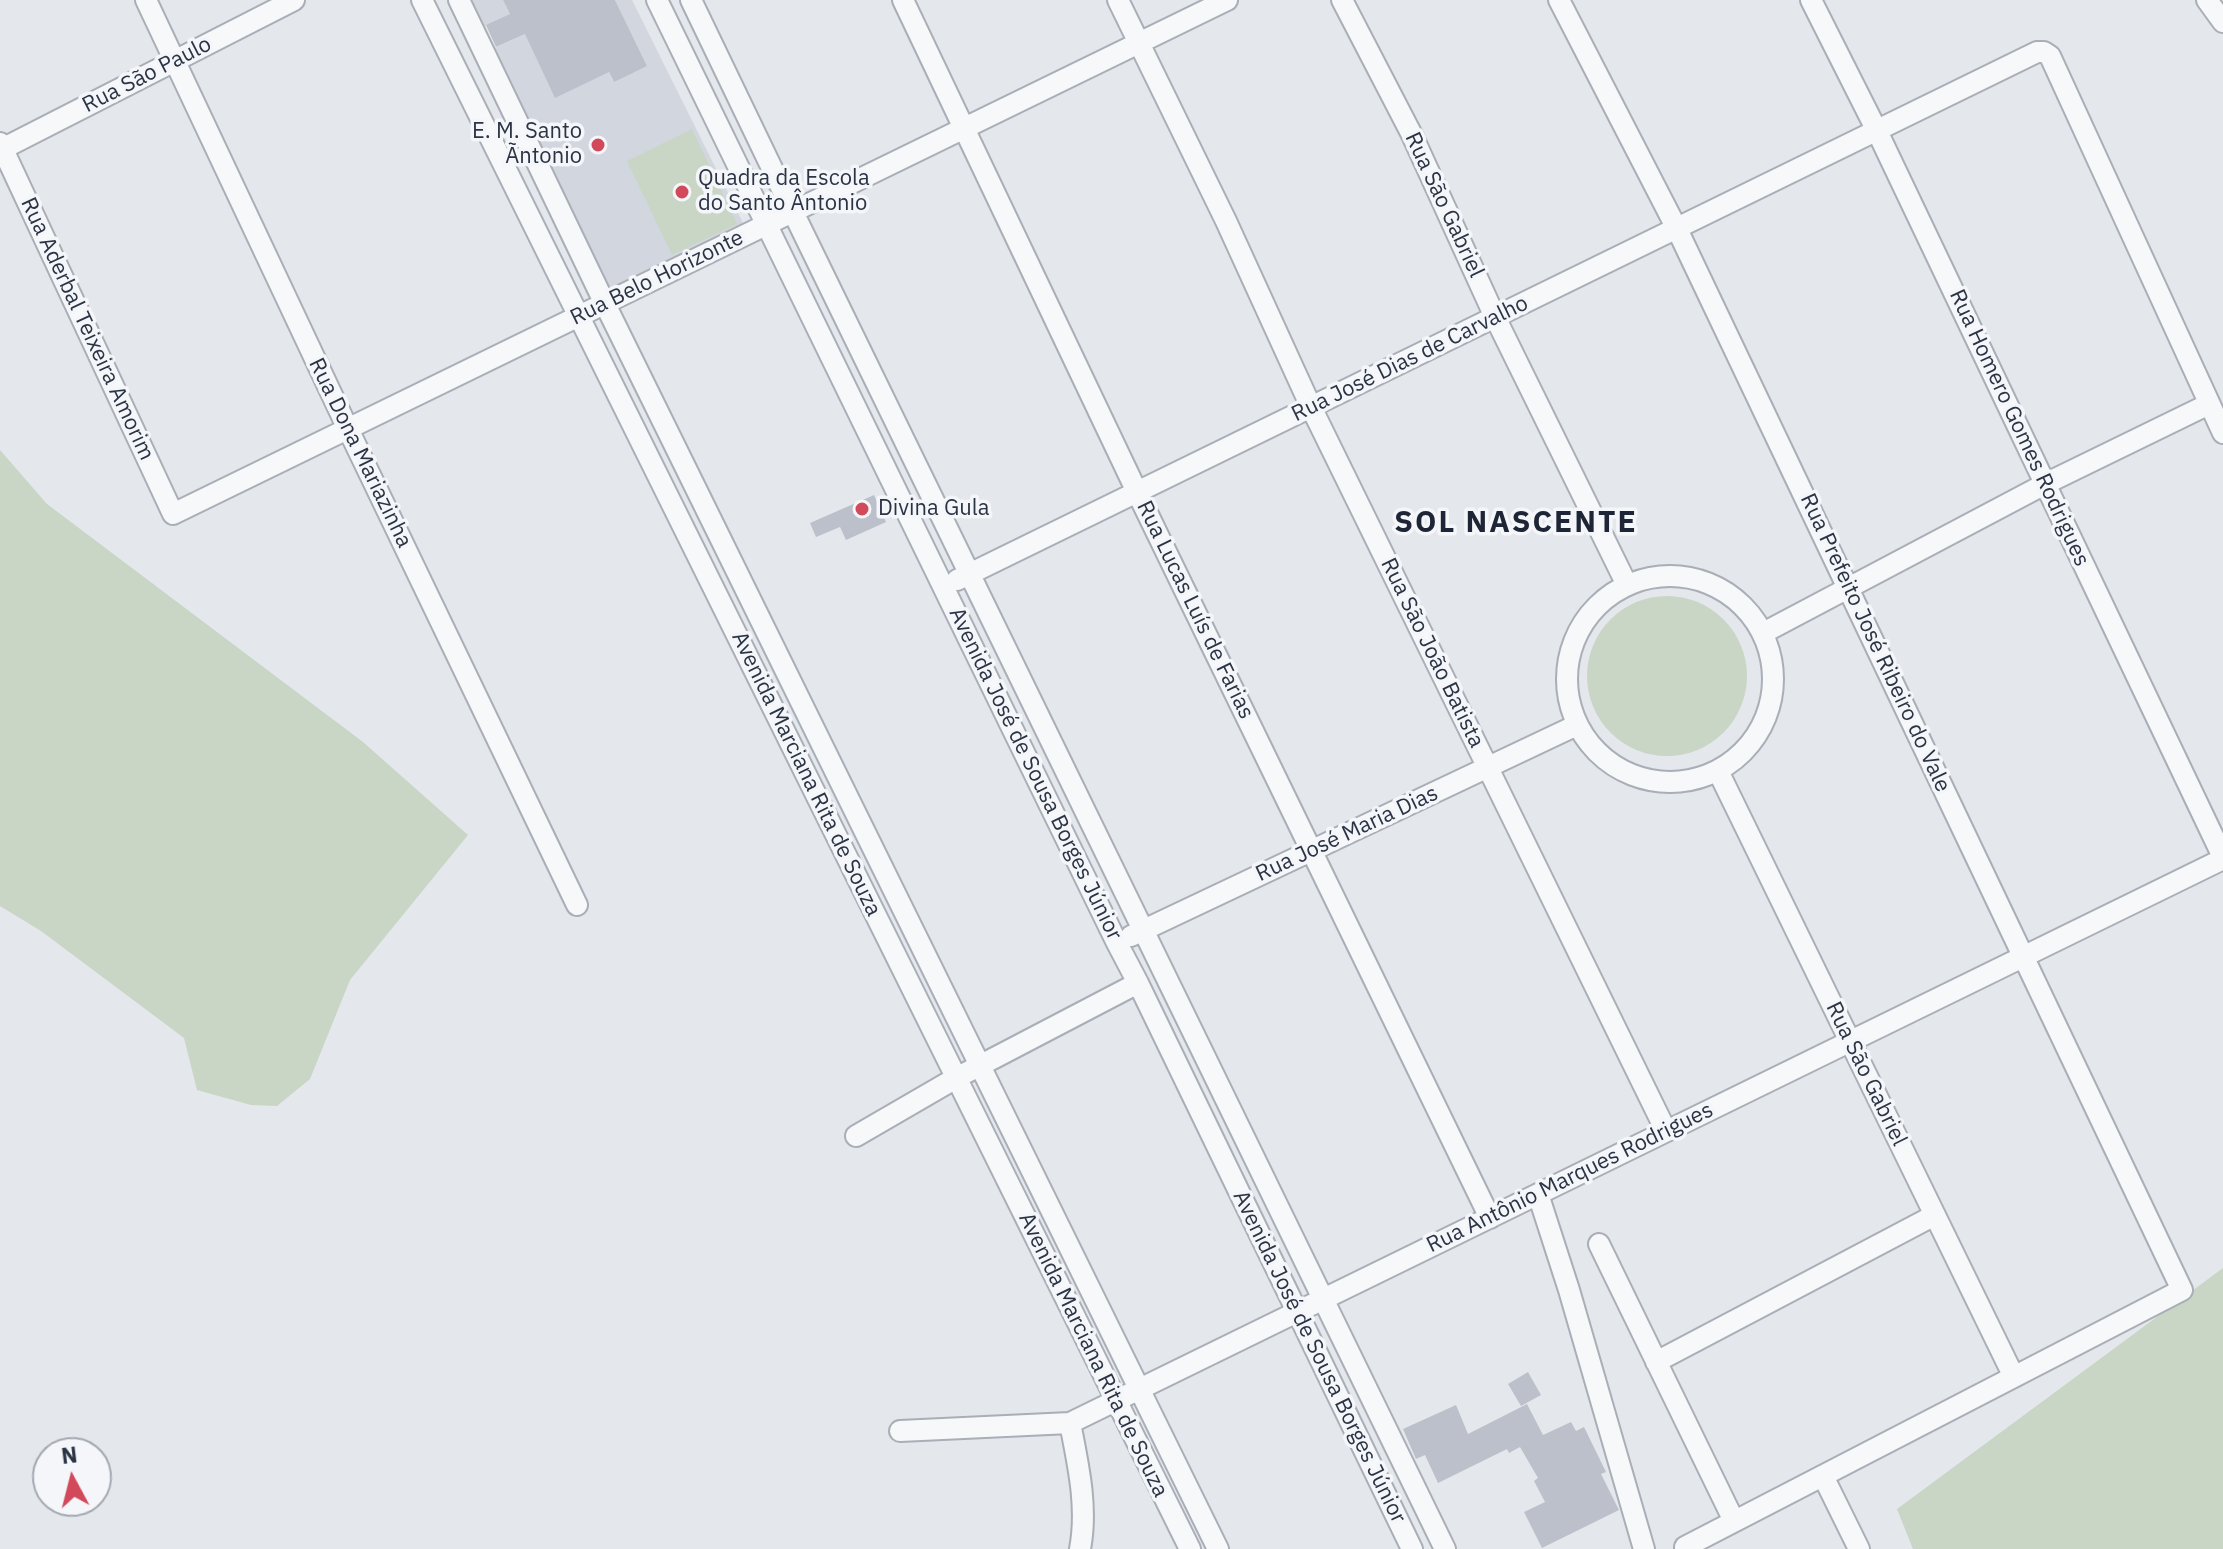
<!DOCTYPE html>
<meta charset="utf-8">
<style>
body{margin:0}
#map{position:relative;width:2223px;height:1549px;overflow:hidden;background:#e4e7ec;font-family:"IBM Plex Sans",sans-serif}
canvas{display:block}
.north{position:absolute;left:32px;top:1437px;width:80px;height:80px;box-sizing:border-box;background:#f4f6f9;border:2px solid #a4a8b1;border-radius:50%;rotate:353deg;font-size:22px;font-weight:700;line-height:32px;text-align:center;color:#2b3445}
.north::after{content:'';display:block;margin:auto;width:28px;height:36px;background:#d1495b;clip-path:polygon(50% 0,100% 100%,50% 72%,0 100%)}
</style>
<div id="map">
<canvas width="2223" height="1549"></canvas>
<div class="north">N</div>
</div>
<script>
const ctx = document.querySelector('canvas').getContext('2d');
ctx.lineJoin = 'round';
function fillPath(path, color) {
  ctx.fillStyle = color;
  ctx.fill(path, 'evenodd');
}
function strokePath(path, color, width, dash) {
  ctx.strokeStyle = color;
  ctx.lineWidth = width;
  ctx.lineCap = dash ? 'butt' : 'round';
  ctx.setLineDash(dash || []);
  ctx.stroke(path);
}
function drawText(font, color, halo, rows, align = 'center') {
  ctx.font = font + ' "IBM Plex Sans",sans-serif';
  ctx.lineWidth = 7;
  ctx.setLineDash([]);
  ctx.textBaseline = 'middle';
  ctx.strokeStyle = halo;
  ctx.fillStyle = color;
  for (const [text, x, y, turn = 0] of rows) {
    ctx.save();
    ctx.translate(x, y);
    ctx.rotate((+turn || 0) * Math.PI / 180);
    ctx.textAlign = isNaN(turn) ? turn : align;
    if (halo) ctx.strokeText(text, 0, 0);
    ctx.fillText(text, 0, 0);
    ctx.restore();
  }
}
const built = new Path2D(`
 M465 0H503L510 14 484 27 495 48 579 9 613 81 647 66 615 0H632L743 223 609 289Z`);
const green = new Path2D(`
 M692 129 737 224 672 255 627 161Z
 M0 450 47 504 363 742 468 835 350 980 310 1079 277 1106 251 1105 197 1090 184 1038 41 931 0 906Z
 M1587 676a80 80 0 1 1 160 0a80 80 0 1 1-160 0Z
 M2223 1268V1549H1913L1897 1509Z`);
const building = new Path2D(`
 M503 0H615L647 66 614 82 609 72 555 98 525 34 496 47 486 25 510 14Z
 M874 495 886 522 846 540 840 527 816 537 810 523Z
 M1528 1372 1541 1395 1521 1406 1508 1384Z
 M1527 1404 1543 1435 1571 1422 1576 1431 1584 1427 1606 1472 1601 1474 1619 1510 1542 1548 1524 1512 1545 1502 1534 1481 1538 1478 1520 1447 1509 1453 1507 1449 1438 1483 1425 1455 1416 1459 1403 1429 1456 1405 1468 1434Z`);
const minor = new Path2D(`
 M146 0 348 429 577 905
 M422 0 1190 1549
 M459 0 605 304 1218 1549
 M657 0 1117 943 1138 983 1412 1549
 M691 0 793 212 1445 1549
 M903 0 1137 492 1490 1218
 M1118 0 1226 221 1311 407 1666 1131
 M1342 0 1412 135 1495 317 1627 585
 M1559 0 1677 229 2182 1290 1685 1547 1686 1549
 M1811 0 1877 131 2223 857
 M2207 0 2223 22
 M0 143 173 514 1227 0
 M0 150 294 0
 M1567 679a103 103 0 1 1 206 0a103 103 0 1 1-206 0Z
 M957 580 2037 52H2044L2050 56 2223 433
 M1763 633 2045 484 2209 404
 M1718 771 2014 1377
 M1131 936 1577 725
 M856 1136 956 1078 1138 983
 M1538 1194 1569 1290 1644 1549
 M1599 1244 1734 1521
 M1656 1362 1935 1215
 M1070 1423C1078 1464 1088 1507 1080 1549
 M900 1431 1070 1423 2223 859
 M1823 1476 1859 1549`);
const markers = [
 [598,145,8,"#d1495b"],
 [682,192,8,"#d1495b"],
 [862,509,8,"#d1495b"]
];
const streetNames = [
 ["Rua São Paulo",147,75,-27],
 ["Rua São Gabriel",1444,205,65],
 ["Rua Belo Horizonte",657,278,-26],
 ["Rua Aderbal Teixeira Amorim",87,329,65],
 ["Rua José Dias de Carvalho",1410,359,-26],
 ["Rua Homero Gomes Rodrigues",2019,428,65],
 ["Rua Dona Mariazinha",360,453,64],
 ["Rua Lucas Luís de Farias",1195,610,64],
 ["Rua Prefeito José Ribeiro do Vale",1875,643,65],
 ["Rua São João Batista",1432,653,64],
 ["Avenida Marciana Rita de Souza",806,774,64],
 ["Avenida José de Sousa Borges Júnior",1035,774,64],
 ["Rua José Maria Dias",1347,834,-25],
 ["Rua São Gabriel",1866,1074,64],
 ["Rua Antônio Marques Rodrigues",1570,1178,-26],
 ["Avenida Marciana Rita de Souza",1093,1355,64],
 ["Avenida José de Sousa Borges Júnior",1319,1357,64]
];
const poiNames = [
 ["E. M. Santo",582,132,"right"],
 ["Ãntonio",582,157,"right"],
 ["Quadra da Escola",698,179],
 ["do Santo Ântonio",698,204],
 ["Divina Gula",878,509]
];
const districtNames = [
 ["SOL NASCENTE",1516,523]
];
fillPath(built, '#d2d6de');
fillPath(green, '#c9d6c5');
fillPath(building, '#bbc0ca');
strokePath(minor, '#a9aeb7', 24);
strokePath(minor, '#f7f8fa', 20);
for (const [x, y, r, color] of markers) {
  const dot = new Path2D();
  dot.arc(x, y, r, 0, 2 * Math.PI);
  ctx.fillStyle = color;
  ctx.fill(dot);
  strokePath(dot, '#f4f6f9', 3);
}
drawText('22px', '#2b3445', '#f4f6f9', streetNames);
drawText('22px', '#2b3445', '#f4f6f9', poiNames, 'left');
ctx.letterSpacing = '2px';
drawText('bold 30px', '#1d2536', '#f4f6f9', districtNames);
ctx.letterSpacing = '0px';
</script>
